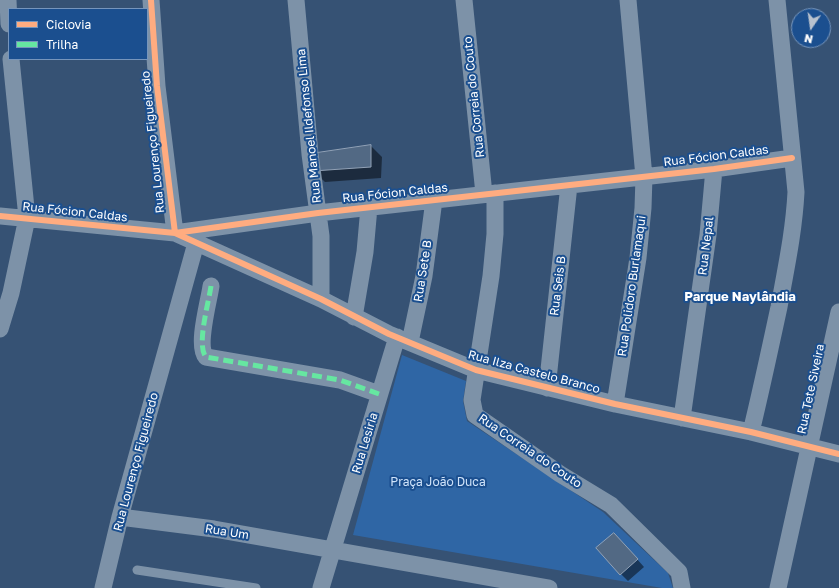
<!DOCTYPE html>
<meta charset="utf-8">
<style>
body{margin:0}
#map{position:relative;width:839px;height:588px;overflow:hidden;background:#365274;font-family:"Golos Text",sans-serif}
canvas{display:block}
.legend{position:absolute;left:8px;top:8px;width:140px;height:52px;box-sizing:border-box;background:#1b4f8f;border:1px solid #7695bc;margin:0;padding:5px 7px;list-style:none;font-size:12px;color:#fff}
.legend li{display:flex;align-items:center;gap:8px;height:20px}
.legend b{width:20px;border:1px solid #7695bc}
.north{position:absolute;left:791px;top:8px;width:40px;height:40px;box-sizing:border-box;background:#1b4f8f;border:1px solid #7695bc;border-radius:50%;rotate:193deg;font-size:11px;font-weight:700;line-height:16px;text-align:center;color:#fff}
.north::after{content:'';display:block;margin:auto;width:14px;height:18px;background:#b9c2ce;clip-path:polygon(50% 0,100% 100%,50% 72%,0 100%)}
</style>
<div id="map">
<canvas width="839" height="588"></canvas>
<ul class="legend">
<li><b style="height:5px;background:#ffac80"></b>Ciclovia</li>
<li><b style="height:5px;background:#66e7a1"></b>Trilha</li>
</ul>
<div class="north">N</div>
</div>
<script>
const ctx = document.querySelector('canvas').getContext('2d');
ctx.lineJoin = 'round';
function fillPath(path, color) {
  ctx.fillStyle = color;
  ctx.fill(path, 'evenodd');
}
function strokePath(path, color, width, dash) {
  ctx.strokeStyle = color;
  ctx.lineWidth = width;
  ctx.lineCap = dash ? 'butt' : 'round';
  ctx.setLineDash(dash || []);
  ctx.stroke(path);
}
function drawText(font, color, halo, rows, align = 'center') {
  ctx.font = font + ' "Golos Text",sans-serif';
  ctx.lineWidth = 4;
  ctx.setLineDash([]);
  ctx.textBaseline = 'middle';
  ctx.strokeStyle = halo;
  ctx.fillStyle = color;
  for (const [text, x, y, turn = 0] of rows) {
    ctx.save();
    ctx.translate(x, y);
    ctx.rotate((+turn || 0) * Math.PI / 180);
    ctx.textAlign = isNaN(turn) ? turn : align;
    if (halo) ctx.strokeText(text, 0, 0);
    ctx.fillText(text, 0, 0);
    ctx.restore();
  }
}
const green = new Path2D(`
 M402 355 466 381 463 401 467 421 603 512 668 573 673 588H662L353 535Z`);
const shadow = new Path2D(`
 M371 146 382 157 381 178 325 182 314 171Z
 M621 541 644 567 628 581 621 574Z`);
const building = new Path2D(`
 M371 145V167L313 171 310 154Z
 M614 533 638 559 620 575 596 548Z`);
const service = new Path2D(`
 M137 570 256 588`);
const minor = new Path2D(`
 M8 0 9 24
 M151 0 157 86 175 233 321 299 389 334 476 370 615 404 751 432 839 454
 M296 0 310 154 321 236V299
 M464 0 484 194
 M495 193V234L491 276 472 400 475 415 560 474 611 505 679 572 682 588
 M0 216 175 233 318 213 714 169 792 158
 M211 286C209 301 196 346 206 357L340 380 379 394
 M354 317 365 252 369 207
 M0 329 11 293 27 218 11 59
 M410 342 424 276 434 200
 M547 388 569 185
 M615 404 638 258 643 208 644 177 628 0
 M682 418 708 235 714 169
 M751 432C761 391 770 349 779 307 786 268 794 231 796 192L777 0
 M120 517 214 529 549 588
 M103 588 120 517 196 243
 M321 588 397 337
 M778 588 839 312`);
const quiet = new Path2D(`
 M211 286C209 301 196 346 206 357L340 380 379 394`);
const cycleway = new Path2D(`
 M151 0 157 86 175 233 321 299 389 334 476 370 615 404 751 432 839 454
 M0 216 175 233 318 213 714 169 792 158`);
const streetNames = [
 ["Rua Correia do Couto",474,97,-96],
 ["Rua Manoel Ildefonso Lima",309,126,-96],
 ["Rua Lourenço Figueiredo",153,142,-96],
 ["Rua Fócion Caldas",716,156,-7],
 ["Rua Fócion Caldas",395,193,-6],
 ["Rua Fócion Caldas",75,212,6],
 ["Rua Nepal",706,246,-83],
 ["Rua Sete B",423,271,-81],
 ["Rua Seis B",558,286,-83],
 ["Rua Polidoro Burlamaqui",632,286,-82],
 ["Rua Ilza Castelo Branco",534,372,15],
 ["Rua Tete Siveira",811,389,-78],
 ["Rua Lesiria",365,443,-73],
 ["Rua Correia do Couto",530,451,34],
 ["Rua Lourenço Figueiredo",136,462,-75],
 ["Rua Um",227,532,9]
];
const parkNames = [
 ["Praça João Duca",438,482]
];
const neighbourhoodNames = [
 ["Parque Naylândia",740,297]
];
fillPath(green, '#2f66a5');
fillPath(shadow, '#0007');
fillPath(building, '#526984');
strokePath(building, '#92a2b6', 1);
strokePath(service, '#7d92a8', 9);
strokePath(minor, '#7d92a8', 17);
strokePath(quiet, '#66e7a1', 5, [10, 5]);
strokePath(cycleway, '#ffac80', 6);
drawText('12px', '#fff', '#1b4f8f', streetNames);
drawText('12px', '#cfe3fa', '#1b4f8f', parkNames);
drawText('bold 13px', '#fff', '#1b4f8f', neighbourhoodNames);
</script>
